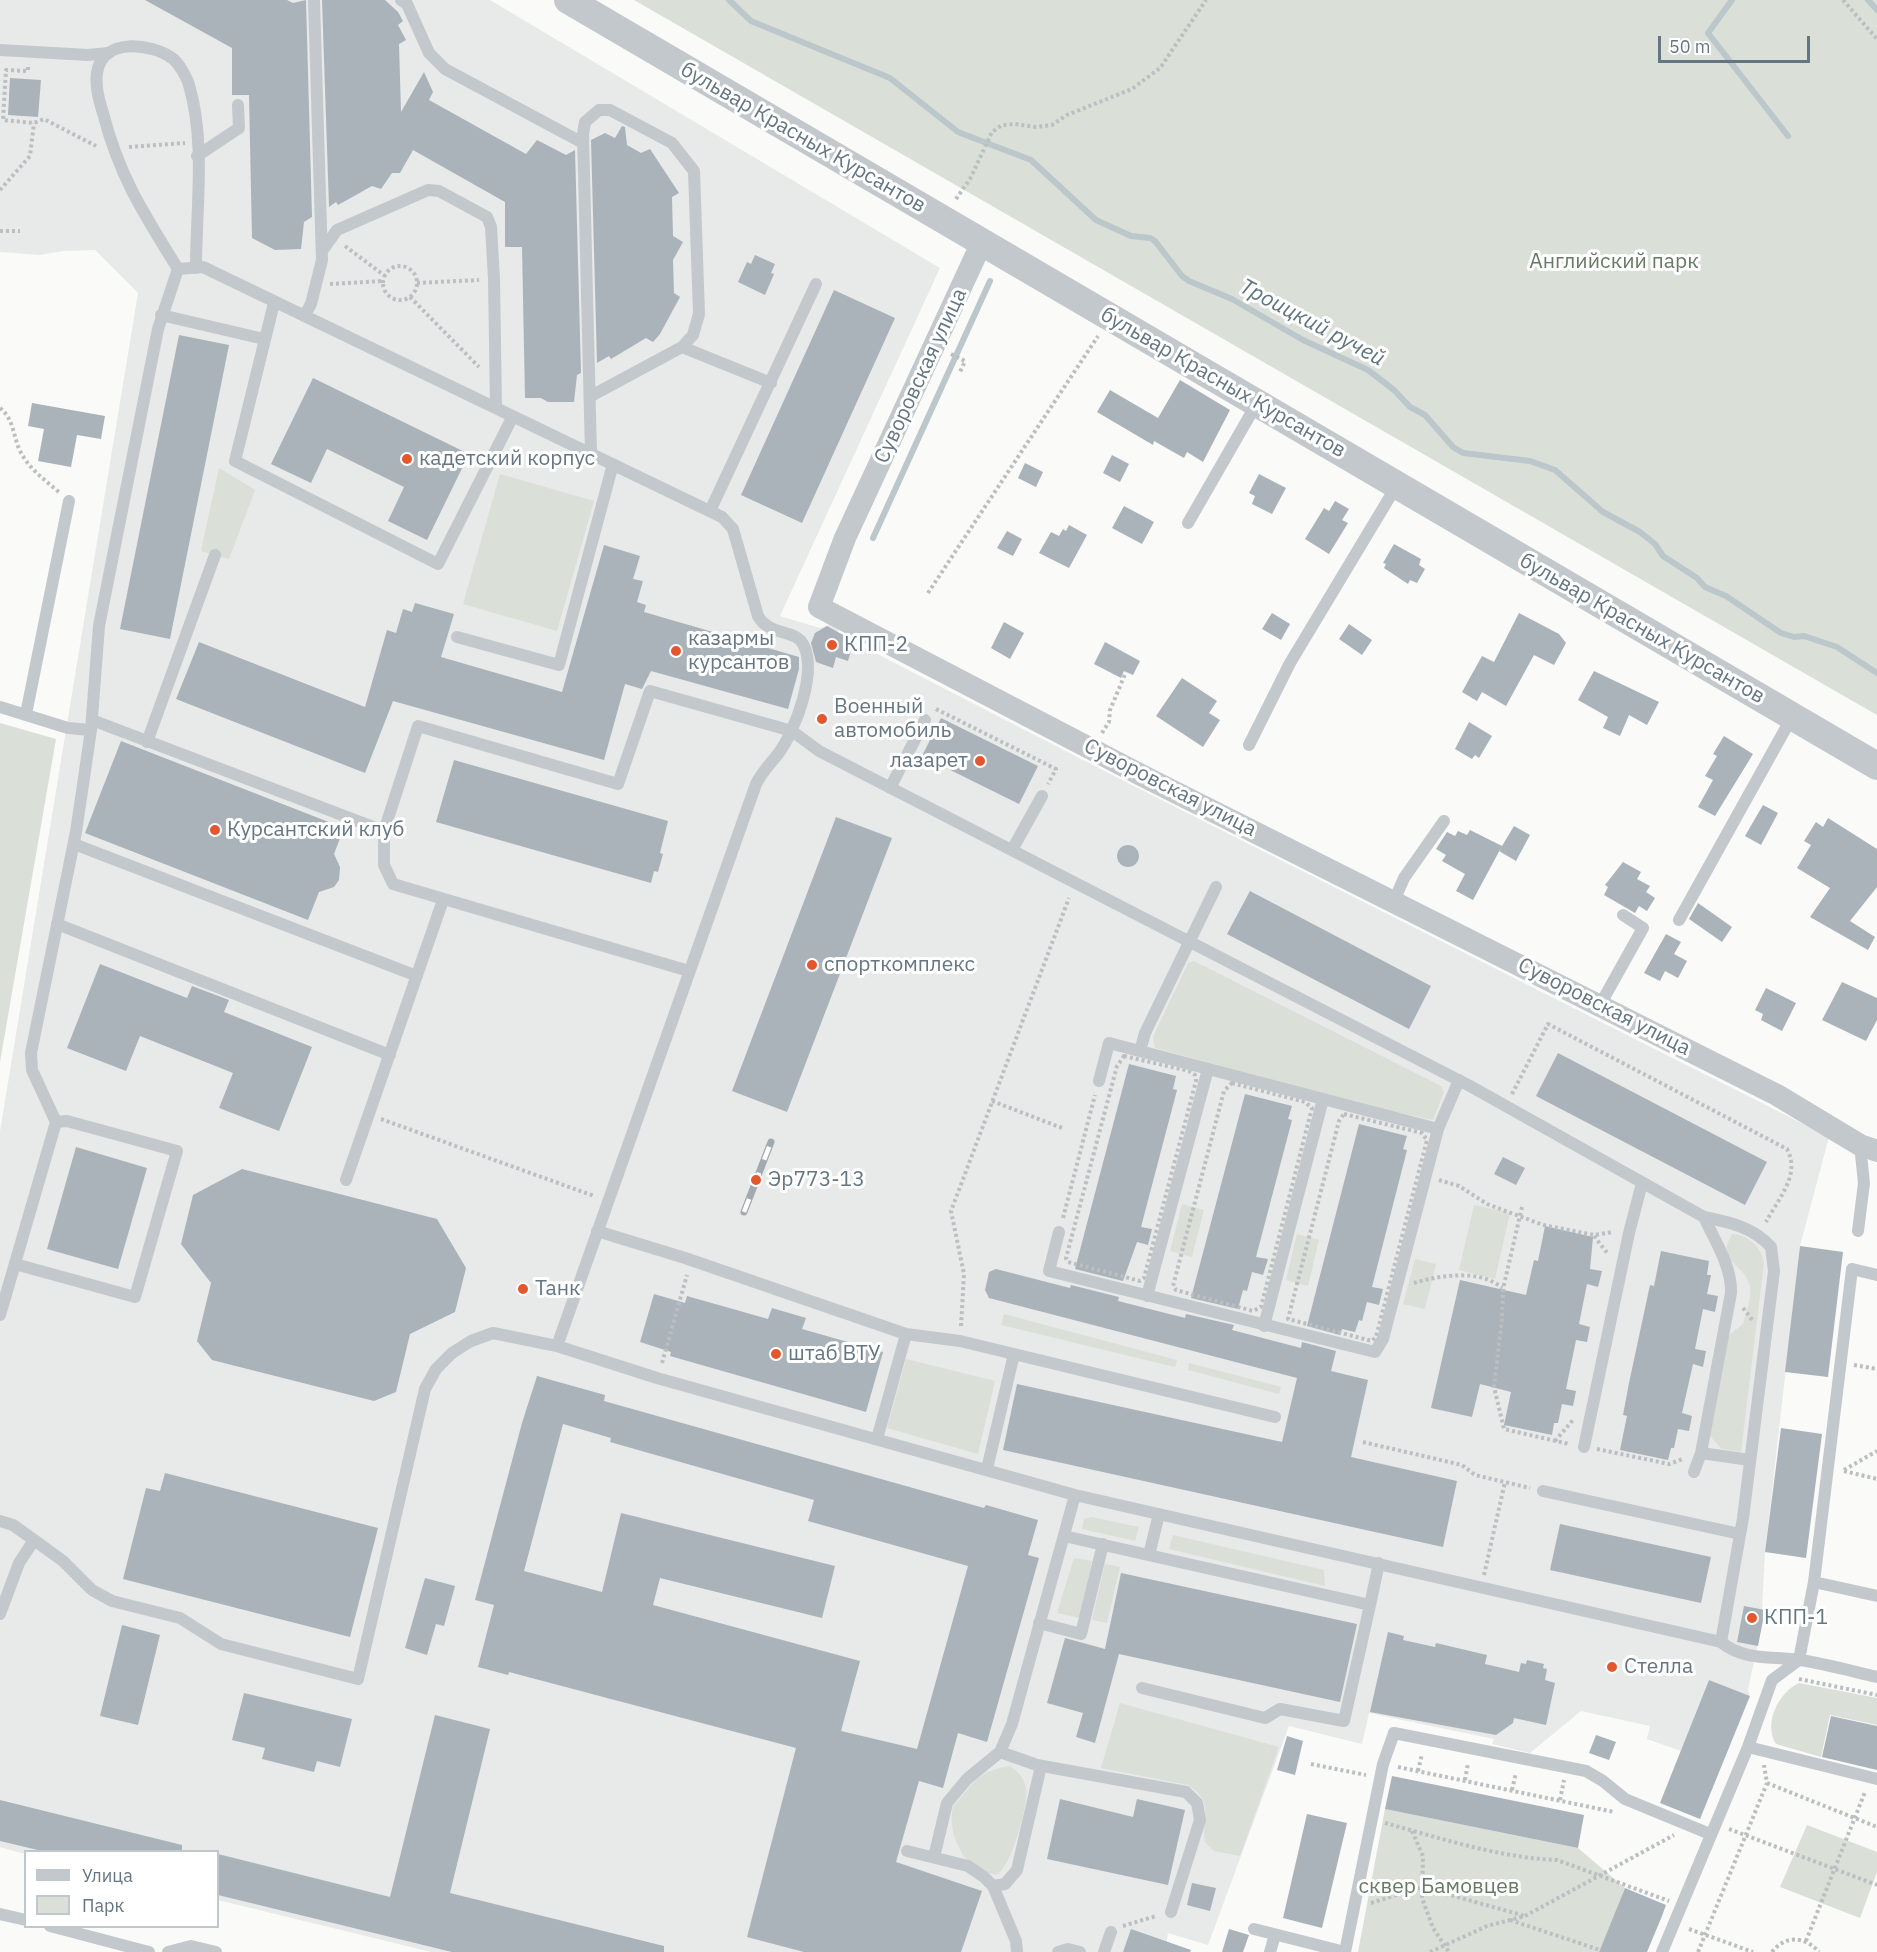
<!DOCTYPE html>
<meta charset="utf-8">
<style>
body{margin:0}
#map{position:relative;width:1877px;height:1952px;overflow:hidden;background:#fafaf8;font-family:"IBM Plex Sans",sans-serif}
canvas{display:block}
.legend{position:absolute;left:24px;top:1850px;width:195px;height:78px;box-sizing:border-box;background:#fff;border:2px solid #c1c8cd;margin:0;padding:8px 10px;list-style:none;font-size:18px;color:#657683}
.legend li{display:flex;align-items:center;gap:12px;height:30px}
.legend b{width:30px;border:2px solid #c1c8cd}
.scale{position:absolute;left:1658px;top:36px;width:152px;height:27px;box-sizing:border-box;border:3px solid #657683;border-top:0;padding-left:8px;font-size:18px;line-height:21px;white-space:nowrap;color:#657683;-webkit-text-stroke:4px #fff;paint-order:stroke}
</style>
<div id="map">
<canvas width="1877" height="1952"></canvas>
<ul class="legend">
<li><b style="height:8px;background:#c3c8cc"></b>Улица</li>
<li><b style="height:16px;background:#dadfd7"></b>Парк</li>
</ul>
<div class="scale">50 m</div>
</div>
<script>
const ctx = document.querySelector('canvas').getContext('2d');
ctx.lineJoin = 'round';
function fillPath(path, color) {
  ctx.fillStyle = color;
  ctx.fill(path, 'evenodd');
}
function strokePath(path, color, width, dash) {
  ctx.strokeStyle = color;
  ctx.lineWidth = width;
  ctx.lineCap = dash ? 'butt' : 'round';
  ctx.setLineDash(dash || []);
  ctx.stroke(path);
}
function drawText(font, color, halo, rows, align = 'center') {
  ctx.font = font + ' "IBM Plex Sans",sans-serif';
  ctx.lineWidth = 6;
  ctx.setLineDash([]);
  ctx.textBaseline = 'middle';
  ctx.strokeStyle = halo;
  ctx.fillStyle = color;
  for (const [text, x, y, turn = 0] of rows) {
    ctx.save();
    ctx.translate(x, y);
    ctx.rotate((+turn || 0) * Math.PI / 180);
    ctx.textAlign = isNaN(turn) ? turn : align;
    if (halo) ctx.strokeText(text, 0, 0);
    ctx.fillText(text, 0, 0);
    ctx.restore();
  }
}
const built = new Path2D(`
 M0 0H490L940 268 780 616 820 628 829 625 839 628 837 634 855 639 854 642 1120 779 1829 1137 1800 1246 1765 1552 1762 1609 1765 1610 1748 1690 1750 1696 1709 1680 1681 1751 1647 1739 1650 1726 1581 1711 1530 1753 1492 1744 1494 1739 1369 1713 1362 1744 1289 1726 1208 1945 1168 1933 1165 1952H431L218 1900V1852L25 1854 0 1847V1131L138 293 95 250 64 251 39 255 0 252Z`);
const green = new Path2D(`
 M634 0H1877V715Z
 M219 468 255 490 229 559 201 551Z
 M500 474 594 501 557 631 463 604Z
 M0 723 56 739 0 1062Z
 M1194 961 1441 1086 1444 1092 1433 1120 1356 1103V1100L1352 1102 1155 1048 1153 1037 1188 963Z
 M1182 1204 1204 1210 1192 1257 1170 1251Z
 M1474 1205 1510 1213 1495 1279 1459 1270Z
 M1297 1234 1319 1240 1308 1286 1286 1280Z
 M1732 1234C1749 1235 1761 1247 1764 1263L1741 1452 1722 1449 1710 1436 1728 1336 1743 1324C1746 1313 1752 1297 1750 1286 1744 1262 1715 1263 1732 1234Z
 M1415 1259 1436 1264 1425 1309 1403 1304Z
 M1004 1314 1177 1360 1175 1367 1001 1325Z
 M906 1359 995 1381 978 1454 887 1428Z
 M1189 1363 1281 1387 1279 1394 1188 1370Z
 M1091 1517 1139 1527 1135 1541 1082 1529 1084 1519Z
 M1173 1535 1324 1570 1325 1586 1169 1549Z
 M1074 1558 1092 1561 1080 1618 1057 1613Z
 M1105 1564 1120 1567 1107 1623 1092 1620Z
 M1799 1683 1877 1698V1725L1830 1715 1821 1757 1776 1744C1763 1723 1779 1692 1799 1683Z
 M1120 1703 1279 1747 1240 1856 1214 1851 1205 1842C1201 1817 1215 1802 1188 1785L1101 1768Z
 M1010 1766C1018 1771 1024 1778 1026 1788 1029 1804 1011 1869 996 1875 989 1873 980 1871 974 1867 958 1854 948 1827 953 1807 973 1784 977 1771 1010 1766Z
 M1385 1809 1578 1848 1625 1888 1599 1952H1358Z
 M1807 1825 1877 1852V1872L1860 1918 1780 1887Z`);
const stream = new Path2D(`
 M729 0 751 21 890 78 958 132 1031 160 1096 220 1131 236 1150 238 1155 241 1182 276 1189 281 1232 299 1303 340 1368 370 1394 390 1410 407 1425 415 1453 447 1463 453 1530 461 1555 470 1603 512 1640 532 1655 544 1663 556 1697 578 1705 587 1726 596 1781 633 1794 637 1804 636 1837 647 1877 673
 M1732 0 1708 33 1788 136
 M1868 0 1877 10
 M873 538 990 281`);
const building = new Path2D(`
 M145 0H287L293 3 306 0 312 217 304 222 301 249 275 250 252 238 249 95H232V48Z
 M322 0H385L398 12 403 21 398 25 406 40 399 44 401 112 424 72 433 92 429 100 526 154 537 140 566 155 575 150 581 373 577 375 574 402H548L541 398H525L522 247H505V202L413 150 400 173H392L381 189 372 186 338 205 336 202 329 207Z
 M10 78 41 80 38 117 8 115Z
 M622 126 625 127 627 145 641 153 650 149 679 193 672 197 673 236 683 242 673 260 674 293 680 297 660 334 653 342 646 338 611 359 609 356 597 363 591 140 605 133 615 138Z
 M755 255 775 264 771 273 774 274 765 295 738 282 747 262 751 264Z
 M834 290 895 318 802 523 741 495Z
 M179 335 229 345 170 639 120 629Z
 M313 378 469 454 427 540 388 521 404 487 327 449 311 483 271 464Z
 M1180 380 1230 410 1203 462 1187 452 1184 458 1154 441 1153 445 1097 412 1110 390 1158 418Z
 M32 403 105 416 101 439 77 435 71 467 38 461 44 429 28 426Z
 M1112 455 1129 464 1120 482 1103 473Z
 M1025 463 1043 472 1036 487 1018 478Z
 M1259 474 1286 488 1272 514 1252 504 1255 496 1249 493Z
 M1335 501 1349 509 1342 520 1348 523 1329 554 1305 539 1324 508 1329 511Z
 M1124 506 1154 522 1142 544 1112 528Z
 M1069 525 1087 535 1069 568 1039 553 1051 532 1059 536 1063 529 1066 531Z
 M1007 531 1022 539 1013 556 997 548Z
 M1394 544 1421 559 1419 565 1425 569 1417 583 1410 580 1408 584 1384 568 1386 564 1383 563Z
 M604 545 640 556 633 579 643 581 637 602 646 605 644 612 799 657V669L788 709 651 671 642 689 625 684 604 760 393 701 365 773 176 699 199 642 365 707 387 630 396 633 403 609 412 612 415 603 454 614 441 657 562 692Z
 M1272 613 1290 624 1281 640 1262 629Z
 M1519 613 1559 634 1566 643 1554 665 1534 655 1506 706 1482 692 1477 701 1462 692 1482 656 1494 662Z
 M1004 622 1024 633 1010 659 991 648Z
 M1349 624 1372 640 1362 655 1339 639Z
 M827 626 854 641 848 661 836 657 833 668 816 662 811 643 815 633Z
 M1105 642 1140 661 1133 675 1124 671 1121 678 1094 664Z
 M1594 671 1659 702 1647 725 1629 715 1620 736 1603 728 1608 717 1578 700Z
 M1182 678 1217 701 1209 713 1220 720 1203 747 1156 716Z
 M941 718 1038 766 1019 804 922 756Z
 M1469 722 1492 736 1479 758 1475 755 1472 759 1455 749Z
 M1724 736 1753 754 1715 816 1698 807 1713 780 1705 776 1717 756 1713 754Z
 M121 741 344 828 334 854 340 867 339 880 334 887 319 892 308 920 85 833Z
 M454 760 668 821 660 853 663 854 658 872 654 871 651 883 436 822Z
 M1763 805 1778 813 1761 845 1745 836Z
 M836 817 892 838 787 1112 732 1091Z
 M1828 818 1877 849V887L1850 921 1875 937 1868 950 1810 917 1830 888 1797 868 1811 845 1804 841 1816 822 1823 827Z
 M1514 826 1530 835 1516 861 1499 851Z
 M1470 830 1502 846 1473 900 1456 891 1465 874 1442 861 1446 855 1436 849 1447 832 1455 836 1458 831 1467 835Z
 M1117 856a11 11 0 1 1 22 0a11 11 0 1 1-22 0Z
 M1623 862 1641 872 1637 879 1650 886 1646 892 1655 898 1647 911 1639 906 1635 913 1604 895 1608 887 1605 885Z
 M1250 891 1431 986 1409 1029 1227 934Z
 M1698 903 1732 927 1722 942 1689 919Z
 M1666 934 1681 942 1674 954 1687 961 1678 978 1665 971 1660 981 1644 973Z
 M100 964 187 998 192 986 229 1000 224 1012 312 1047 279 1131 219 1108 233 1073 140 1036 126 1071 67 1048Z
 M1842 982 1877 998V1020L1866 1041 1822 1020Z
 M1766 988 1796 1003 1782 1031 1761 1020 1763 1014 1755 1010Z
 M1558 1053 1767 1162 1745 1205 1536 1096Z
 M1129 1064 1176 1076 1173 1089 1177 1090 1141 1227 1152 1229 1148 1245 1137 1242 1123 1281 1075 1269Z
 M1245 1094 1292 1106 1288 1119 1292 1120 1256 1257 1268 1259 1263 1275 1252 1272 1247 1291 1243 1290 1238 1309 1191 1298Z
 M1359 1124 1407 1136 1403 1149 1407 1150 1372 1287 1383 1289 1379 1305 1367 1302 1362 1321 1359 1320 1355 1332 1342 1329 1340 1335 1307 1326Z
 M76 1147 147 1168 118 1269 47 1249Z
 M1503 1157 1525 1168 1516 1185 1494 1174Z
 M242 1169 437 1219 466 1268 455 1312 410 1334 396 1392 374 1401 212 1360 197 1341 211 1283 181 1244 193 1195Z
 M1545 1226 1593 1237 1590 1269 1602 1271 1598 1287 1587 1284 1579 1324 1590 1327 1587 1342 1576 1340 1566 1389 1576 1391 1573 1406 1562 1404 1558 1423H1554L1552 1435 1504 1425 1511 1392 1480 1384 1472 1417 1431 1408 1460 1280 1526 1295 1534 1260 1538 1261Z
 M1800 1246 1843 1252 1828 1377 1785 1372Z
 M1661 1251 1709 1261 1707 1275H1711L1707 1294 1718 1296 1715 1312 1703 1309 1695 1349 1706 1351 1703 1367 1693 1364 1682 1413 1692 1416 1689 1431 1678 1429 1674 1448H1671L1668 1460 1620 1450 1627 1416 1623 1415 1629 1383 1650 1285 1654 1286Z
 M996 1269 1070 1288 1071 1285 1119 1297 1118 1301 1185 1318 1186 1314 1234 1325 1232 1330 1301 1348 1302 1342 1336 1351 1331 1371 1368 1380 1351 1457 1457 1481 1443 1547 1003 1450 1017 1384 1282 1442 1297 1378 989 1298 985 1290 989 1272Z
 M654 1294 685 1303 687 1296 768 1319 772 1308 806 1318 802 1329 883 1352 866 1412 670 1356 671 1352 640 1342Z
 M537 1376 605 1395 604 1401 984 1508 986 1505 1038 1520 1028 1555 1039 1558 987 1742 958 1733 943 1788 919 1781 896 1862 982 1891 961 1952H804L747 1937 796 1748 509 1672 508 1675 478 1667 494 1605 475 1600 522 1423ZM563 1424 611 1438 610 1442 814 1500 808 1521 968 1566 917 1749 841 1731 860 1661 653 1605 660 1578 822 1618 835 1566 621 1513 602 1592 524 1571Z
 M1781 1428 1822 1434 1806 1558 1765 1552Z
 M165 1473 378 1528 350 1637 123 1579 146 1488 160 1491Z
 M1560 1524 1711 1557 1701 1603 1550 1570Z
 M1121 1573 1357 1624 1340 1702 1119 1654 1095 1743 1076 1737 1083 1713 1047 1703 1065 1638 1105 1649Z
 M425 1578 455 1586 444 1626 436 1624 427 1655 405 1648Z
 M1744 1606 1765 1610 1758 1646 1737 1642Z
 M122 1625 160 1635 138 1725 100 1716Z
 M1388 1632 1404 1636 1403 1640 1435 1647 1436 1643 1487 1655 1485 1664 1519 1672 1521 1663 1526 1664 1527 1660 1544 1664 1543 1668 1547 1669 1545 1680 1555 1683 1546 1725 1514 1718 1513 1723 1496 1735 1370 1712Z
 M1709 1680 1750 1696 1700 1819 1660 1803Z
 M244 1693 352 1719 340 1767 317 1761 314 1772 262 1759 265 1748 232 1740Z
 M435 1715 490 1729 450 1893 664 1946V1952H452L218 1895V1854L390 1897Z
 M1831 1716 1877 1726V1770L1822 1757Z
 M1596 1735 1616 1742 1609 1760 1589 1753Z
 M1287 1736 1303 1741 1295 1775 1277 1770Z
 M1392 1776 1584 1815 1578 1848 1385 1809Z
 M1060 1799 1133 1817 1137 1799 1185 1810 1168 1885 1047 1859Z
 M0 1800 182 1845V1851H42L0 1841Z
 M1307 1814 1347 1823 1322 1928 1283 1918Z
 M1192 1883 1216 1888 1210 1911 1187 1905Z
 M1625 1888 1666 1905 1662 1916 1647 1952H1599Z
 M1131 1929 1191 1950 1190 1952H1123Z
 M1229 1929 1249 1935 1243 1952H1222Z`);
const path = new Path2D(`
 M1843 0 1877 39
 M28 67V71L6 70 3 120 34 123 44 119 96 146
 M129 147 185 143
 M0 190 30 156 34 123
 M956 199 970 179 992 132 1002 125 1015 124 1036 127 1052 125 1067 115 1132 89 1160 68 1206 0
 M0 231H20
 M345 246 385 276
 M383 283a17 17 0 1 1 34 0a17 17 0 1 1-34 0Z
 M417 283 479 280
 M330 284 383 281
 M410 297 479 367
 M951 354 965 361 960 372
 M0 408C14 419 13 436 20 451 29 469 45 480 60 493
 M928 593 1098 336
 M936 709 1056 769 1048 784
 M1102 733 1109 722 1110 710 1126 672
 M1124 1056 1189 1071 1195 1075 1196 1081 1144 1278 1140 1281 1068 1262 1066 1258 1117 1066Z
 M1232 1083 1305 1102 1312 1108 1261 1307 1253 1311 1176 1290 1173 1286 1224 1091Z
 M1512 1094 1548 1024 1787 1149C1801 1175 1778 1199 1766 1222
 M992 1101 1062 1128
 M1344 1114 1422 1133 1427 1140 1376 1337 1372 1341 1288 1319 1339 1121Z
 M381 1119 594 1196
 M1439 1180 1459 1186 1487 1204 1543 1225 1594 1235 1612 1232
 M1522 1207 1503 1289 1502 1319 1494 1387 1504 1429 1569 1444
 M1063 1218 1095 1095
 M1594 1236 1608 1254
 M1414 1283C1440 1275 1481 1269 1502 1288
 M1743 1308 1753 1321
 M961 1326 964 1274 951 1211 1069 898
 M662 1363 687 1275
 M1854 1365 1877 1369
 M1555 1441 1573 1420
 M1363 1442 1462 1465 1475 1475 1530 1488
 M1597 1449 1669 1464 1683 1459
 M1844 1470 1877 1451
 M1844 1471 1877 1479
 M1484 1575 1505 1482
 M1799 1679 1877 1695
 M1311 1764 1366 1775
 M1398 1767 1614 1812
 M1418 1771 1422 1754
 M1465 1780 1468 1763
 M1767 1783 1877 1827
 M1512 1790 1516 1773
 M1560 1800 1564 1780
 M1385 1823C1440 1838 1500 1858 1557 1860L1669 1901
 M1729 1829 1877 1885
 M1412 1831 1423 1856 1422 1898 1433 1928 1449 1952
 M1371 1903 1422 1887 1525 1916
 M1510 1920 1600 1950
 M1123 1926 1156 1916
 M1689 1929 1753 1952
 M1806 1941 1865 1792
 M1430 1952 1487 1926 1525 1916 1674 1835
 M1698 1952 1767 1783 1764 1765
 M1772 1952C1785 1935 1805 1936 1819 1952`);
const service = new Path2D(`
 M401 0 407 4 429 53 445 69 583 143
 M0 50 88 55 109 53
 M197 156 239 128 238 105
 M322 251 337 230 428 190 439 191 487 217 491 227 494 279 496 408
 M178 269 203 267 722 517 733 529 758 616C769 636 795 629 803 644 818 671 795 732 778 754 770 764 762 772 756 784L557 1346
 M178 269C144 214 119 176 103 113 99 101 95 86 97 73 102 37 151 43 172 58 179 63 187 78 189 85 206 142 196 209 196 268
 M274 303 235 461 438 564 513 416
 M161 315 264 339
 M304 316 311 304 322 260 314 0
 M682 347 771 383
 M591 396 682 347 693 335 699 314 694 171 672 143 610 110H599L585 122 583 134 591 454
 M710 511 816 284
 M1188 523 1257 403
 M457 637 559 665 613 464
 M0 707 68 728 91 730
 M26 714 69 501
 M92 720 384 831V865L393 884 689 971
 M147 742 215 555
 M1249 745 1290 663 1397 485
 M890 788 925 720
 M384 831 418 726 618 784 650 691 792 731 819 751 1470 1086 1704 1217C1729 1222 1753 1227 1771 1247L1774 1271 1743 1518 1721 1642
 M74 844 417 976
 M1012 850 1042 796
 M1394 901 1404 878 1444 821
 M1679 920 1792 717
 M57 924 390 1055
 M1600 1005 1643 928 1623 915
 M1140 1051 1145 1033 1216 887
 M1099 1081 1109 1043 1438 1129
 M346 1180 443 900
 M597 1231 685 1258 906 1334 960 1341 1275 1417
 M1858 1231 1864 1183 1860 1145
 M1059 1232 1049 1271 1375 1352 1383 1339 1438 1129 1459 1080
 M15 1264 135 1297 177 1151 67 1121 56 1122
 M1147 1296 1208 1069
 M0 1315 56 1122 32 1070 31 1053 76 832 91 730 99 626 158 329 178 269
 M1264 1326 1323 1099
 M877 1439 906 1334
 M1584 1447 1629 1233 1642 1183
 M1701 1453 1750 1460
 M987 1469 1014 1354
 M1694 1472 1701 1453 1731 1293C1732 1267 1715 1241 1704 1217
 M1543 1491 1740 1534
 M0 1521 13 1525 34 1540 63 1561 92 1590 112 1601 180 1618 221 1644 358 1679 425 1389 436 1369 452 1353 471 1341 493 1333 557 1346 657 1378 1075 1495 1721 1642C1744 1661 1771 1656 1800 1660 1826 1664 1851 1671 1877 1677
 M1064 1536 1370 1605 1379 1563
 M1149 1555 1159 1514
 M1814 1582 1877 1596
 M0 1614 19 1563 34 1540
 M1039 1623 1081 1634 1103 1544
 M1142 1688 1265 1718 1280 1709 1344 1721 1370 1605
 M1748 1747 1877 1779
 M1000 1752 1037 1765 1186 1792 1197 1803 1200 1820 1171 1912
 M907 1851 968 1866 984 1877 993 1886 1016 1941 1017 1952
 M934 1857 947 1803 967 1779 1000 1752 1012 1724 1075 1495
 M993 1886 1005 1884 1017 1870 1041 1766
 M0 1914 26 1920
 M50 1926 149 1952
 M1254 1929 1345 1952
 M168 1952 191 1946 216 1952
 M1058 1952 1068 1949 1080 1952
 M1104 1952 1111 1932
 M1270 1952 1275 1935
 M1345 1952 1383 1764 1394 1733 1586 1771 1603 1781 1625 1799 1710 1834
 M1662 1952 1748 1747 1772 1680 1799 1660 1814 1582 1852 1269 1877 1275`);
const minor = new Path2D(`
 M982 242 845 538 819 607 1143 776 1777 1095 1860 1145 1877 1151`);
const tertiary = new Path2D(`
 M568 0 1877 766`);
const rail = new Path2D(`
 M744 1212 771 1142`);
const markers = [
 [407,459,6,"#e4572e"],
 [832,645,6,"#e4572e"],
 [676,651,6,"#e4572e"],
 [822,719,6,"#e4572e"],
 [980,761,6,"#e4572e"],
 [215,830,6,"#e4572e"],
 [812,965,6,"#e4572e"],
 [756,1180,6,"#e4572e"],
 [523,1289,6,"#e4572e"],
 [776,1354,6,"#e4572e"],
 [1752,1618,6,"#e4572e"],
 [1612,1667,6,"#e4572e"]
];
const streetNames = [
 ["бульвар Красных Курсантов",803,138,30],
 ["Суворовская улица",921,376,-65],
 ["бульвар Красных Курсантов",1223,383,30],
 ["бульвар Красных Курсантов",1642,629,30],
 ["Суворовская улица",1170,788,27],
 ["Суворовская улица",1604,1007,27]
];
const parkNames = [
 ["Английский парк",1614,262],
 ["сквер Бамовцев",1439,1887]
];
const poiNames = [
 ["кадетский корпус",419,459],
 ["казармы",688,639],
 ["курсантов",688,663],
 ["КПП-2",844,645],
 ["Военный",834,707],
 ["автомобиль",834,731],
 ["лазарет",968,761,"right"],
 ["Курсантский клуб",227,830],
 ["спорткомплекс",824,965],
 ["Эр773-13",768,1180],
 ["Танк",535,1289],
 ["штаб ВТУ",788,1354],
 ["КПП-1",1764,1618],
 ["Стелла",1624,1667]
];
const waterNames = [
 ["Троицкий ручей",1312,323,28]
];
fillPath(built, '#e8e9e9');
fillPath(green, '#dadfd7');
strokePath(stream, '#bbc7cb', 6);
fillPath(building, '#aab3b9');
strokePath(path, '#bbbfc2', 4, [3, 3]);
strokePath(service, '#c3c8cc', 12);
strokePath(minor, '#c3c8cc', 22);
strokePath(tertiary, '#c3c8cc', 28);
strokePath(rail, '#a2aab0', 7);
strokePath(rail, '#fff', 4.5, [14]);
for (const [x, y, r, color] of markers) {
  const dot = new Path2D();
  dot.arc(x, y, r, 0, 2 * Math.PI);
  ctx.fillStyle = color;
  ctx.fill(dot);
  strokePath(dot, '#fff', 2);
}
drawText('21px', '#657683', '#fff', streetNames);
drawText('21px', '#687a64', '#fff', parkNames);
drawText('21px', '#657683', '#fff', poiNames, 'left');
drawText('italic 22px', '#60757c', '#fff', waterNames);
</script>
